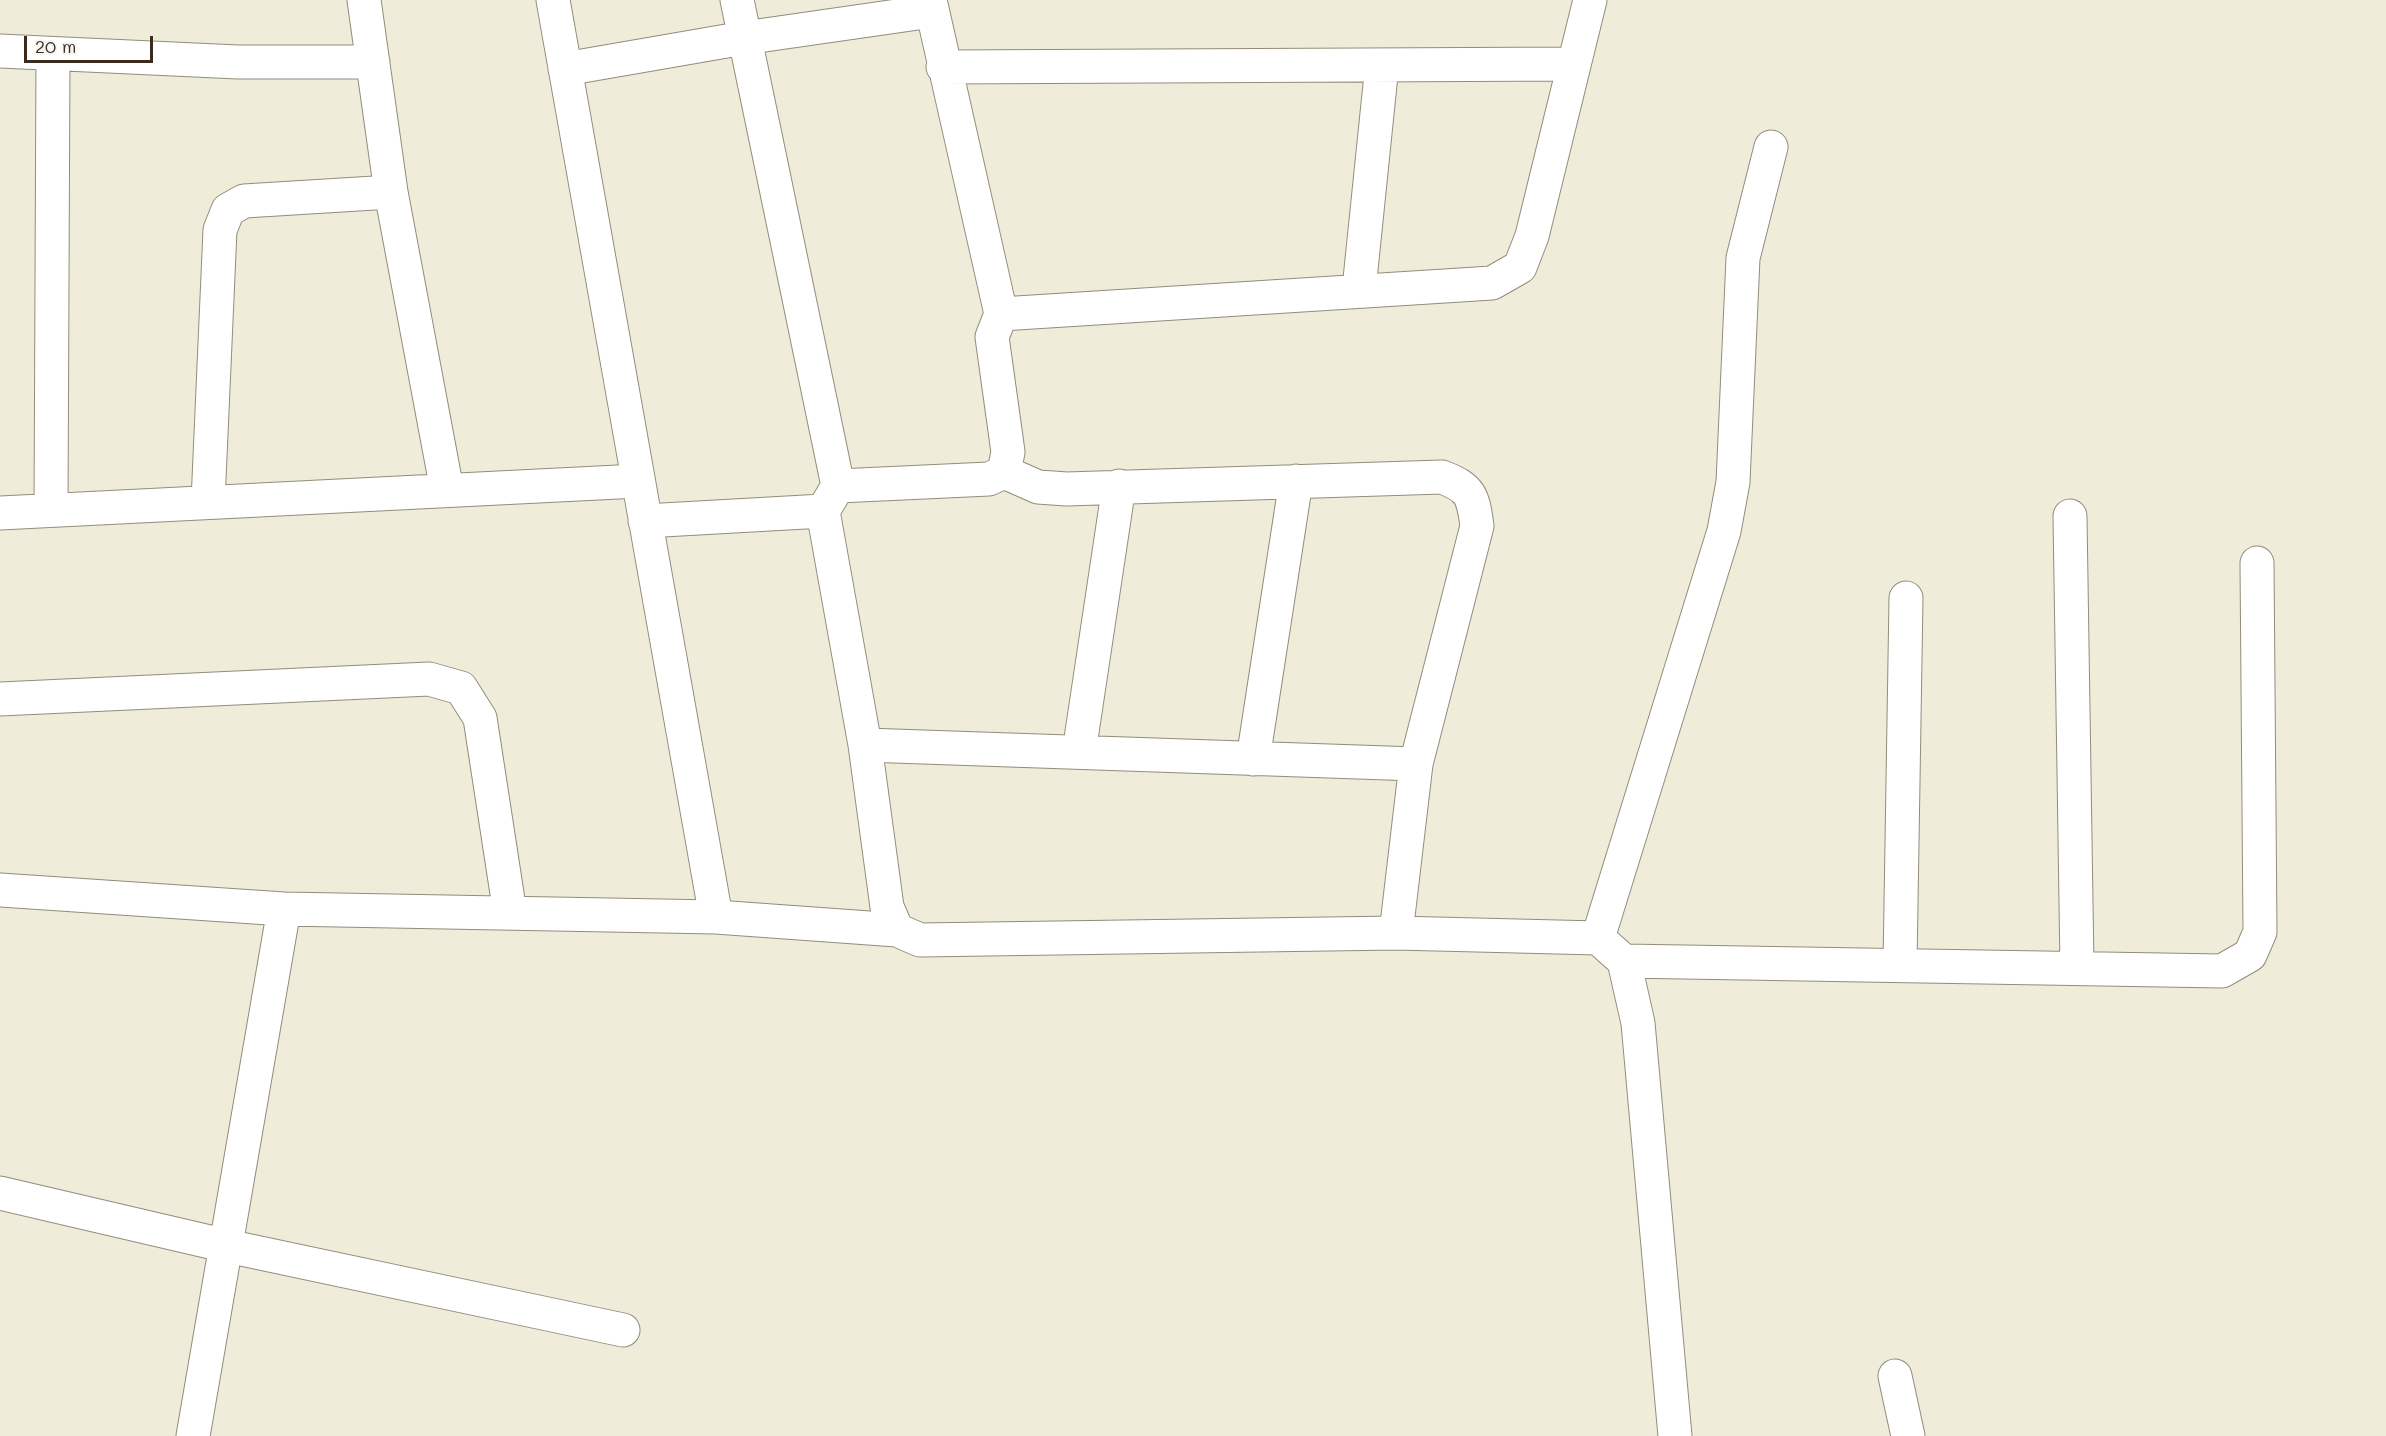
<!DOCTYPE html>
<style>
body{margin:0}
#map{position:relative;width:2386px;height:1436px;overflow:hidden;background:#efecd9;font-family:Mali,sans-serif}
canvas{display:block}
.scale{position:absolute;left:24px;top:36px;width:129px;height:27px;box-sizing:border-box;border:3px solid #3b2a1e;border-top:0;padding-left:8px;font-size:18px;line-height:21px;white-space:nowrap;color:#3b2a1e;-webkit-text-stroke:4px #f6f6f2;paint-order:stroke}
</style>
<div id="map">
<canvas width="2386" height="1436"></canvas>
<div class="scale">20 m</div>
</div>
<script>
const ctx = document.querySelector('canvas').getContext('2d');
ctx.lineJoin = 'round';
function strokePath(path, color, width, dash) {
  ctx.strokeStyle = color;
  ctx.lineWidth = width;
  ctx.lineCap = dash ? 'butt' : 'round';
  ctx.setLineDash(dash || []);
  ctx.stroke(path);
}
const street = new Path2D(`
 M364 0 391 192 447 490
 M553 0 716 917
 M737 0 838 486
 M930 0 1001 314
 M1590 0 1532 236 1520 267 1492 283 1001 314 992 337 1008 452 1004 472 989 479 838 486 823 511 865 745 887 907 897 930 920 940 1396 933 1598 938 1624 961 1638 1023 1675 1436
 M0 51 238 62H373
 M943 67 1573 64
 M565 69 744 38 932 11
 M1359 289 1382 65
 M1004 472 1038 487 1067 489 1442 477C1471 488 1473 496 1477 526L1416 764 1396 933
 M208 502 220 230 228 210 244 201 391 192
 M51 510 53 54
 M0 513 638 481
 M2070 516 2077 967
 M645 521 823 511
 M0 699 429 679 461 688 480 718 510 913
 M865 745 1416 764
 M1079 752 1119 486
 M1253 759 1296 481
 M0 890 284 909 716 917 897 930
 M1598 938 1724 531 1733 482 1743 258 1771 147
 M1624 961 2222 971 2250 955 2260 932 2257 563
 M1900 965 1906 598
 M0 1193 227 1246 623 1330
 M1895 1376 1908 1436
 M193 1436 284 909`);
strokePath(street, '#958b7c', 35);
strokePath(street, '#fff', 33);
</script>
